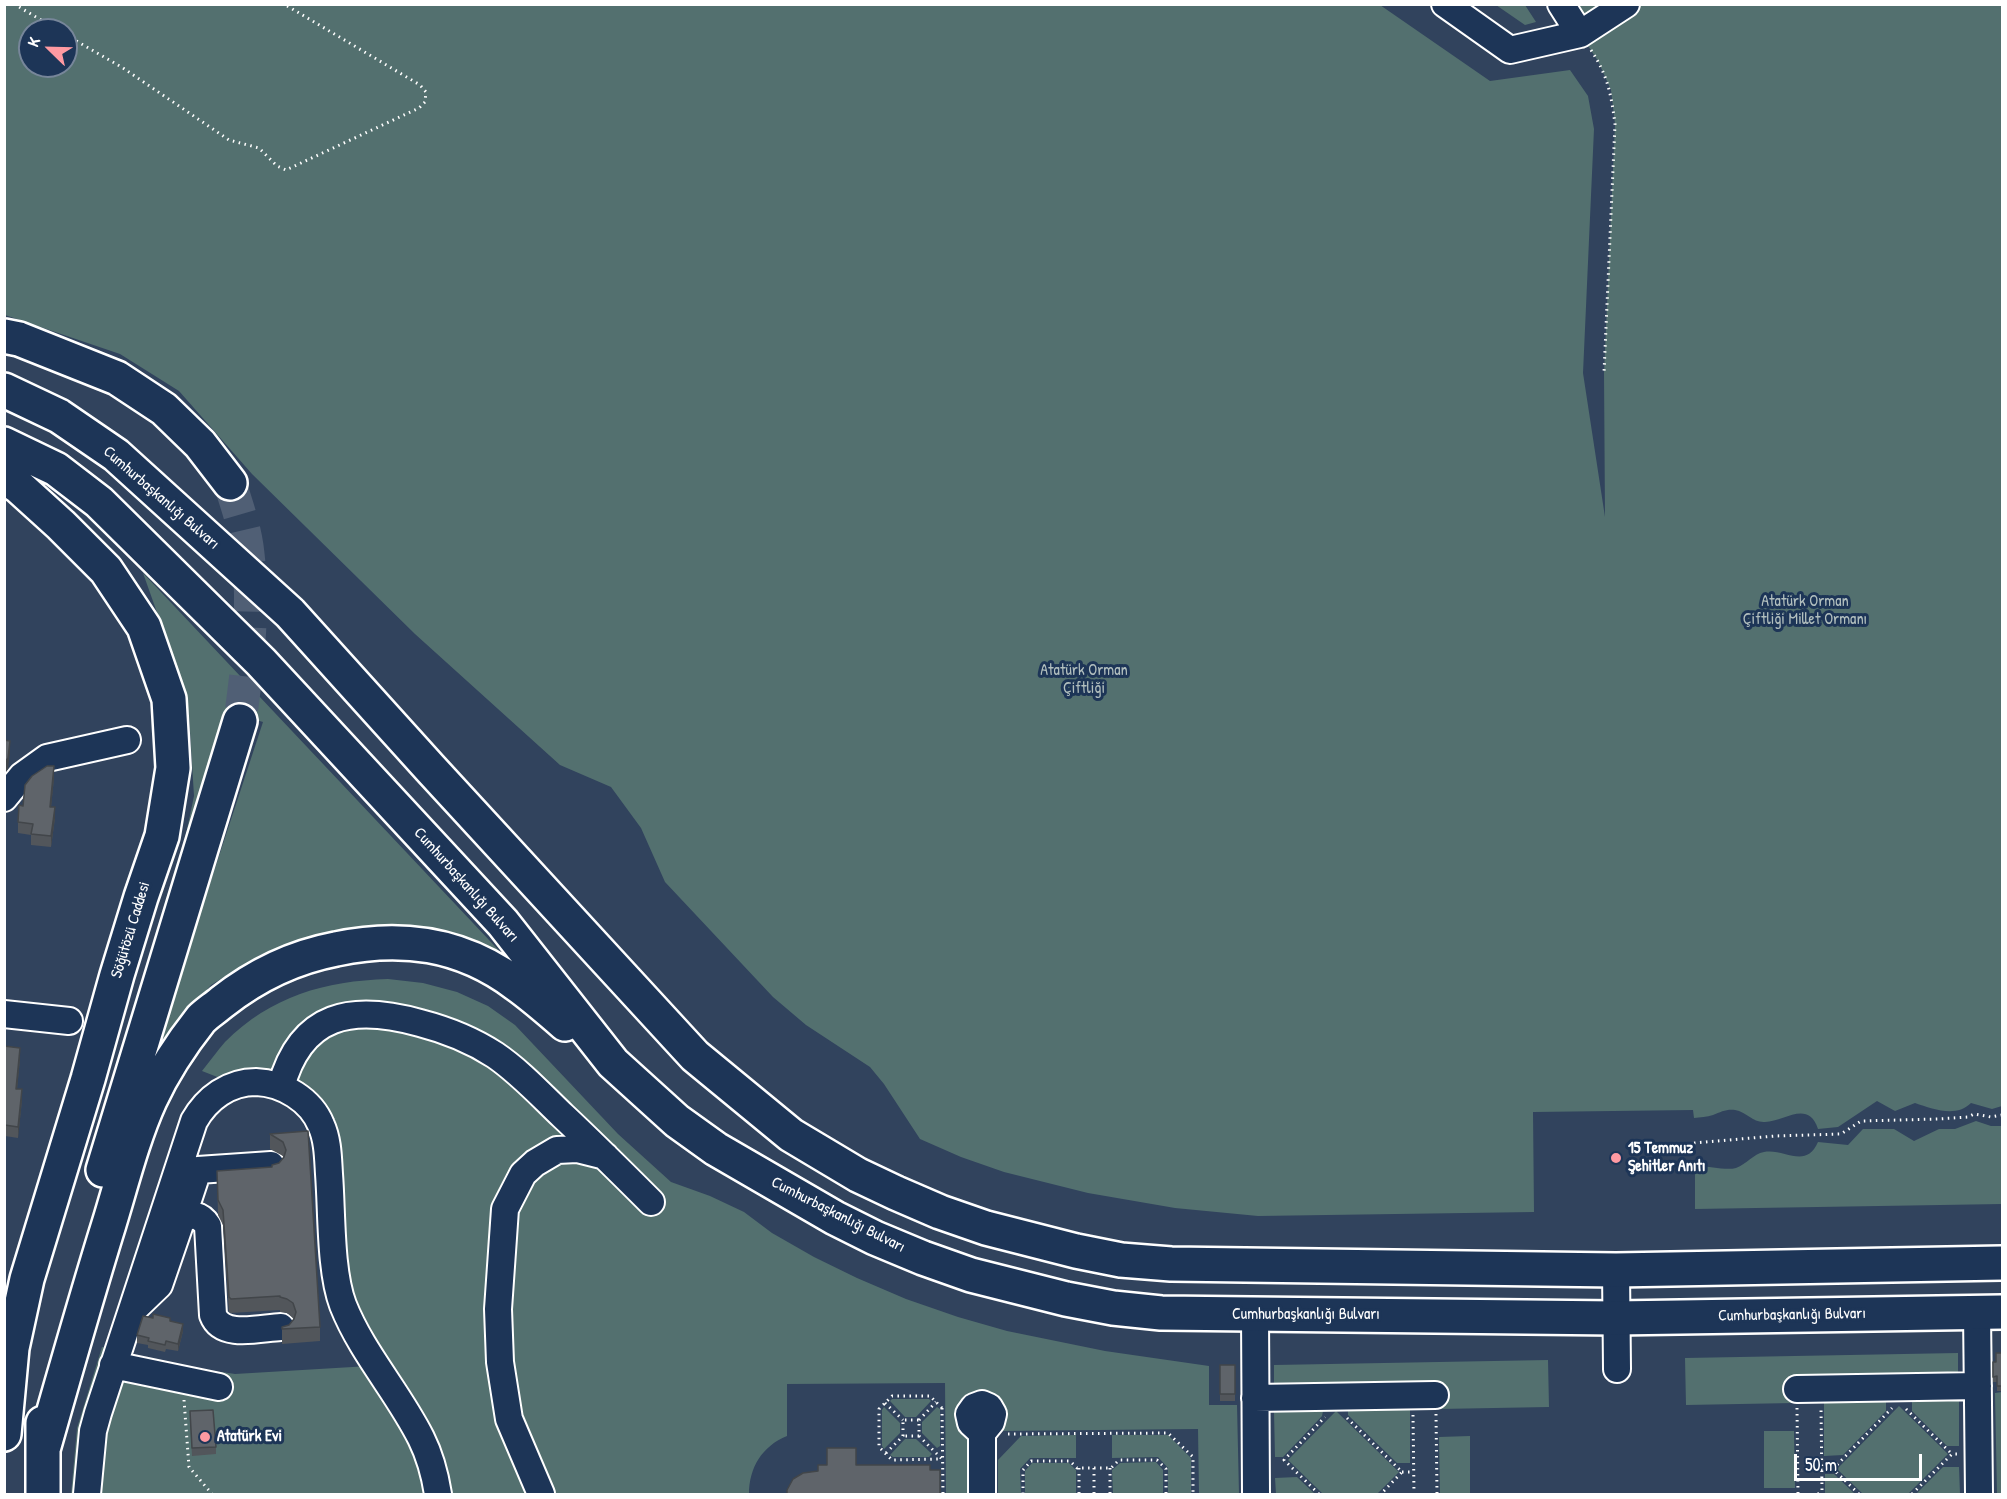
<!DOCTYPE html>
<meta charset="utf-8">
<style>
body{margin:0}
#map{position:relative;width:2007px;height:1499px;overflow:hidden;background:#31435d;font-family:"Patrick Hand",sans-serif}
canvas{display:block}
.frame{position:absolute;inset:0;border:6px solid #fff;pointer-events:none}
.north{position:absolute;left:18px;top:18px;width:60px;height:60px;box-sizing:border-box;background:#1d3557;border:2px solid #77869a;border-radius:50%;rotate:293deg;font-size:16px;font-weight:700;line-height:24px;text-align:center;color:#fff}
.north::after{content:'';display:block;margin:auto;width:21px;height:27px;background:#ff9aa2;clip-path:polygon(50% 0,100% 100%,50% 72%,0 100%)}
.scale{position:absolute;left:1794px;top:1454px;width:128px;height:27px;box-sizing:border-box;border:3px solid #fff;border-top:0;padding-left:8px;font-size:18px;line-height:21px;white-space:nowrap;color:#fff;-webkit-text-stroke:4px #1d3557;paint-order:stroke}
</style>
<div id="map">
<canvas width="2007" height="1499"></canvas>
<div class="frame"></div>
<div class="north">K</div>
<div class="scale">50 m</div>
</div>
<script>
const ctx = document.querySelector('canvas').getContext('2d');
ctx.lineJoin = 'round';
function fillPath(path, color) {
  ctx.fillStyle = color;
  ctx.fill(path, 'evenodd');
}
function strokePath(path, color, width, dash) {
  ctx.strokeStyle = color;
  ctx.lineWidth = width;
  ctx.lineCap = dash ? 'butt' : 'round';
  ctx.setLineDash(dash || []);
  ctx.stroke(path);
}
function drawText(font, color, halo, rows, align = 'center') {
  ctx.font = font + ' "Patrick Hand",sans-serif';
  ctx.lineWidth = 6;
  ctx.setLineDash([]);
  ctx.textBaseline = 'middle';
  ctx.strokeStyle = halo;
  ctx.fillStyle = color;
  for (const [text, x, y, turn = 0] of rows) {
    ctx.save();
    ctx.translate(x, y);
    ctx.rotate((+turn || 0) * Math.PI / 180);
    ctx.textAlign = isNaN(turn) ? turn : align;
    if (halo) ctx.strokeText(text, 0, 0);
    ctx.fillText(text, 0, 0);
    ctx.restore();
  }
}
const green = new Path2D(`
 M5 5H1380L1490 81 1570 70 1588 96 1594 129 1583 373 1605 517 1604 373 1615 124 1611 90 1598 61 1561 5H2002V1106L1992 1109 1971 1103C1956 1118 1933 1109 1915 1103L1895 1111 1877 1101 1838 1127 1818 1129C1808 1099 1784 1122 1765 1122 1753 1123 1747 1112 1735 1110 1726 1109 1721 1112 1713 1115 1707 1117 1700 1117 1694 1118L1693 1110 1533 1112 1534 1212 1258 1216 1175 1208 1088 1193 1004 1172 961 1157 920 1139 884 1084 870 1067 806 1025 773 997 665 882 641 828 611 787 560 765 415 634 252 474 179 391 120 354 5 315ZM30 30H66V66H30Z
 M1496 5H1525L1536 22 1525 25Z
 M143 573 506 958 323 935 260 955 211 985 155 1051 263 722 226 711 221 737 176 882 194 796 189 715 176 666Z
 M388 979 423 983 457 992 488 1006 515 1025 618 1134 671 1182 710 1196 744 1212 772 1233 814 1257 857 1278 906 1299 958 1317 1007 1331 1105 1351 1209 1366V1405H1237L1239 1494H1199L1198 1429 999 1431 973 1433V1494H946L945 1383 787 1384V1436C762 1446 749 1468 749 1494H71L77 1428 102 1347 132 1353 129 1368 219 1387 222 1372 235 1374 386 1365 349 1297 324 1111 225 1080 202 1071C210 1061 217 1051 225 1042 271 996 325 981 388 979Z
 M1976 1121 1991 1126H2002V1204L1695 1209V1166C1707 1165 1725 1171 1736 1168 1747 1164 1753 1154 1764 1152 1784 1148 1806 1170 1818 1142L1848 1145 1863 1129H1894L1914 1141 1939 1129H1955Z
 M1958 1353V1372L1794 1375V1403L1686 1405 1685 1358Z
 M1548 1360 1549 1407 1439 1409 1438 1381 1274 1383V1365Z
 M2002 1392V1494H1997L1995 1393Z
 M892 1399H929L931 1401 916 1417H905L890 1401Z
 M1959 1400V1446H1947L1912 1411V1401Z
 M1886 1401V1411L1843 1455 1824 1456V1403Z
 M1899 1406 1948 1454 1908 1494H1863L1837 1469Z
 M884 1407 900 1423V1433L884 1449 882 1446V1410Z
 M937 1407 940 1409V1446L937 1448 922 1433V1422Z
 M1410 1409V1463H1397L1348 1415V1410Z
 M1323 1411 1322 1416 1283 1457H1275L1274 1412Z
 M1336 1411 1399 1472 1377 1494H1323L1288 1460Z
 M1764 1431H1794L1795 1488H1764Z
 M1076 1435V1458H1030L1020 1469 1021 1494H998V1460L1021 1436Z
 M1112 1435H1168L1191 1458V1494H1168V1468L1158 1457 1112 1458Z
 M1470 1436V1493L1440 1494 1439 1437Z
 M905 1439H916L932 1454 929 1457H893L890 1455Z
 M1156 1462 1163 1470V1494H1113L1112 1470 1120 1463Z
 M1032 1463H1069L1076 1470V1494H1025V1471Z
 M1943 1467H1959L1960 1494H1916Z
 M1825 1474H1834L1855 1494H1825Z
 M1297 1477 1315 1494H1276L1275 1478Z`);
const majorTunnel = new Path2D(`
 M230 483C236 503 244 525 247 546 255 604 248 663 240 721`);
const path = new Path2D(`
 M14 4 58 30
 M66 35 123 68 229 140 259 148 277 166 286 170 419 108 425 102 426 92 420 85 284 4
 M1591 50C1608 76 1611 94 1615 124L1604 373
 M1694 1143 1775 1136 1841 1134 1861 1121 1938 1119 1968 1117 1974 1114 1991 1117 2002 1115
 M184 1400 189 1467 212 1494
 M885 1403 903 1420
 M942 1408 930 1396H892L879 1409V1447L892 1460 942 1459
 M942 1408 943 1494
 M1797 1408 1798 1494
 M1906 1409 1952 1454
 M1436 1414 1437 1494
 M1413 1415 1414 1494
 M1347 1418 1402 1472 1381 1494
 M919 1420 936 1402
 M1008 1434 1168 1433 1193 1457V1494
 M919 1436 942 1459
 M886 1453 903 1436V1420H919V1436H903
 M1079 1468V1494
 M1094 1468V1494
 M1110 1468V1494
 M1821 1470 1833 1469
 M1402 1472H1414
 M1023 1494V1470L1031 1461H1070L1077 1468H1111L1119 1460H1157L1166 1469V1494
 M1319 1494 1284 1460 1325 1417
 M1818 1494 1822 1491 1821 1408
 M1859 1494 1833 1469 1892 1408
 M1912 1494 1952 1454H1959`);
const minor = new Path2D(`
 M1445 4 1510 50 1580 34 1626 4
 M1561 4 1580 34
 M4 798 22 776 47 758 127 740
 M4 1014 69 1021
 M281 1087C301 1013 352 1004 420 1023 447 1030 472 1040 495 1055 520 1072 541 1095 563 1116 593 1144 622 1173 651 1202
 M181 1221 198 1170 271 1165
 M1616 1270 1617 1369
 M134 1309 159 1285 181 1221C192 1212 201 1215 208 1226L213 1315C222 1339 260 1328 281 1327
 M1977 1312 1979 1494
 M1255 1314 1256 1494
 M113 1365 219 1387
 M1797 1389 1978 1386
 M1255 1398 1435 1395
 M982 1404 989 1407 993 1414 991 1422 982 1433 971 1423 969 1414 974 1407Z
 M982 1433V1494
 M87 1494 93 1431 98 1413 194 1121C207 1098 229 1082 256 1082 283 1083 311 1100 321 1125 328 1140 328 1158 329 1174 332 1212 330 1271 343 1305 362 1353 398 1392 421 1438 430 1456 435 1475 438 1494
 M541 1494 509 1419 500 1362 498 1309 505 1209 523 1174 535 1163 557 1150 577 1149 605 1156`);
const major = new Path2D(`
 M4 336 19 339 117 378 164 409 200 444 230 483
 M4 390 59 416 116 455 290 613 430 768 695 1056 791 1135 858 1175 896 1193 940 1212 986 1228 1076 1251 1121 1260 1171 1264 1616 1270 2002 1263
 M4 444 56 469 99 502 261 662 503 923 613 1063 677 1121 716 1149 835 1218 875 1238 923 1258 971 1275 1066 1299 1113 1308 1161 1313 1616 1318 2002 1312
 M4 477 18 486 61 525 106 570 144 627 169 699 173 768 162 836 141 897 117 975 88 1079 27 1279 12 1348 4 1434
 M103 1170 240 721
 M44 1446C65 1372 86 1298 109 1224 121 1185 133 1137 150 1100 163 1072 182 1043 201 1019 207 1013 215 1008 222 1002 255 976 294 957 336 949 401 935 461 943 516 984 533 996 549 1010 565 1024
 M43 1494V1423`);
const wall = new Path2D(`
 M54 778 51 807 55 818 51 847 31 845V835L18 833V822L23 806Z
 M4 1046 20 1059 17 1089 22 1100 18 1138 5 1136 4 1139Z
 M308 1131 320 1327V1341L282 1344V1327L289 1325 294 1320 293 1318 287 1313 280 1312V1310L231 1313 229 1312 223 1225 218 1215 217 1171 272 1167 279 1163 284 1158 283 1156 270 1149V1134Z
 M170 1321 183 1331 178 1351 166 1349 165 1352 148 1348V1345L137 1343V1335Z
 M2002 1353V1391H1997V1382H1993V1362H1996Z
 M1220 1365H1235V1401H1220Z
 M190 1419 216 1447V1454L192 1456Z`);
const shadedWall = new Path2D(`
 M10 741V752L8 769 5 773V762Z
 M54 766V778L50 818V807Z
 M55 807V818L51 847V836Z
 M20 1048V1059L16 1100V1089Z
 M22 1089V1100L18 1138V1127Z
 M183 1324V1331L178 1351V1344Z`);
const building = new Path2D(`
 M4 740 10 741 8 758 5 762Z
 M47 766H54L50 807H55L51 836 31 834 33 824 18 822 19 805 23 806 25 785 32 776Z
 M4 1046 20 1048 16 1089H22L18 1127 5 1125 4 1128Z
 M308 1131 320 1327 282 1329V1327L289 1325 294 1319 296 1312 293 1303 287 1299 280 1297V1296L231 1299 229 1297 223 1210 218 1200 217 1171 272 1167V1165L279 1163 284 1157 286 1150 283 1142 270 1134Z
 M153 1314 170 1318V1321L183 1324 178 1344 166 1341 165 1345 148 1341 149 1338 137 1335 143 1316 153 1318Z
 M1996 1353H2002V1386H1997V1376L1993 1377V1362H1996Z
 M1220 1365H1235V1394H1220Z
 M213 1410 216 1447 192 1448 190 1411Z
 M827 1448H856V1465H930V1470H940V1494H787V1490L793 1479 803 1473 818 1471V1465H827Z`);
const markers = [
 [1616,1158,6,"#ff9aa2"],
 [205,1437,6,"#ff9aa2"]
];
const streetNames = [
 ["Cumhurbaşkanlığı Bulvarı",161,498,41],
 ["Cumhurbaşkanlığı Bulvarı",466,885,48],
 ["Söğütözü Caddesi",131,930,-73],
 ["Cumhurbaşkanlığı Bulvarı",838,1215,27],
 ["Cumhurbaşkanlığı Bulvarı",1306,1315],
 ["Cumhurbaşkanlığı Bulvarı",1792,1315,-1]
];
const parkNames = [
 ["Atatürk Orman",1805,602],
 ["Çiftliği Millet Ormanı",1805,620],
 ["Atatürk Orman",1084,671],
 ["Çiftliği",1084,689]
];
const poiNames = [
 ["15 Temmuz",1628,1149],
 ["Şehitler Anıtı",1628,1167],
 ["Atatürk Evi",217,1437]
];
fillPath(green, '#53706f');
strokePath(majorTunnel, '#505f75', 33, [33, 16]);
strokePath(minor, '#fff', 30);
strokePath(major, '#fff', 38);
strokePath(path, '#fff', 3, [1.5, 4.5]);
strokePath(minor, '#1d3557', 26);
strokePath(major, '#1d3557', 33);
fillPath(wall, '#52565b');
fillPath(shadedWall, '#42464a');
fillPath(building, '#5f646a');
strokePath(building, '#42464a', 1.5);
for (const [x, y, r, color] of markers) {
  const dot = new Path2D();
  dot.arc(x, y, r, 0, 2 * Math.PI);
  ctx.fillStyle = color;
  ctx.fill(dot);
  strokePath(dot, '#1d3557', 2);
}
drawText('16px', '#fff', '#1d3557', streetNames);
drawText('16px', '#b2bfbe', '#1d3557', parkNames);
drawText('bold 16px', '#fff', '#1d3557', poiNames, 'left');
</script>
